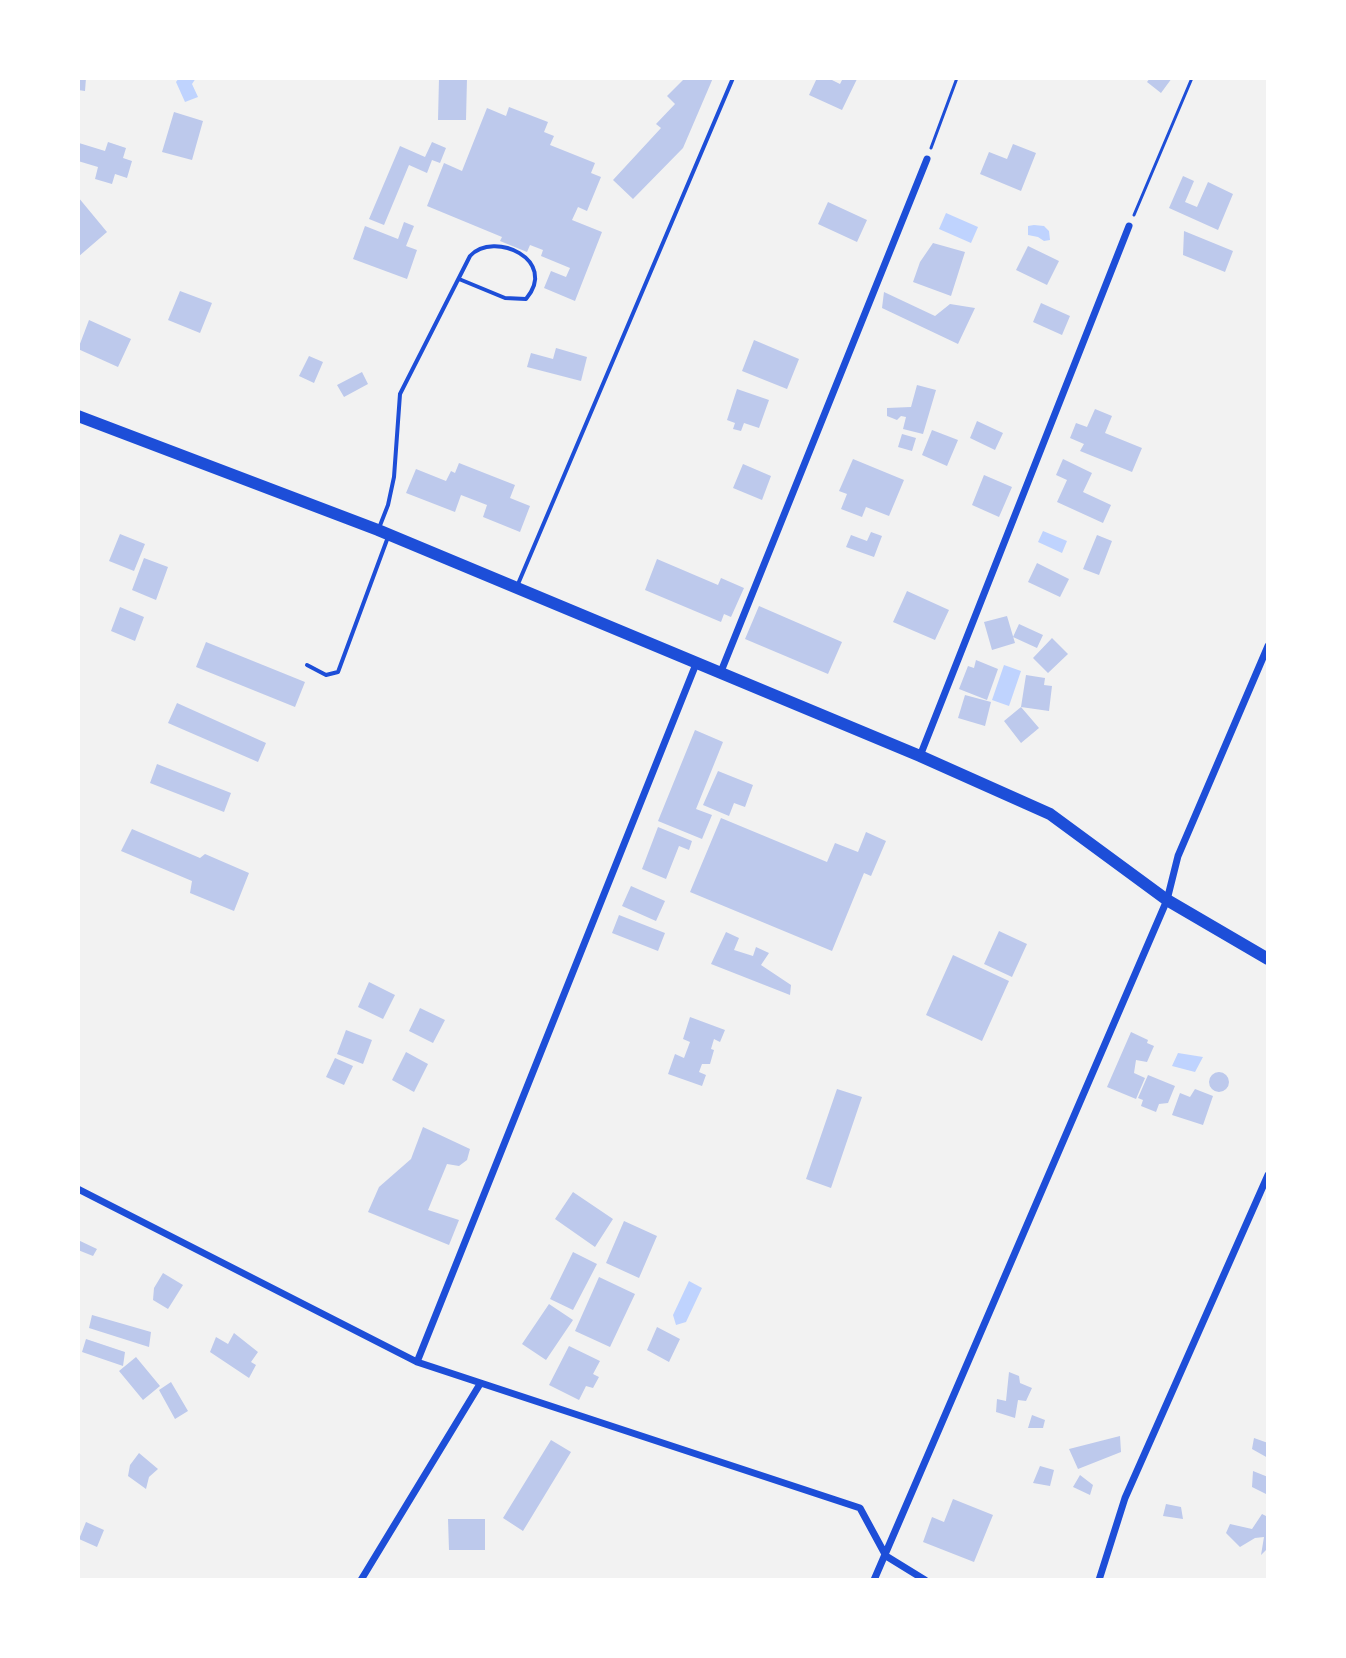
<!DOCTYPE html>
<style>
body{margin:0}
#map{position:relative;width:1346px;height:1658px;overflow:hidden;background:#f2f2f2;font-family:"Open Sans",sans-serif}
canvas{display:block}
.frame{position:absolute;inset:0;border:80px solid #fff;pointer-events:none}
</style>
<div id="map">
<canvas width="1346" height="1658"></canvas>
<div class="frame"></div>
</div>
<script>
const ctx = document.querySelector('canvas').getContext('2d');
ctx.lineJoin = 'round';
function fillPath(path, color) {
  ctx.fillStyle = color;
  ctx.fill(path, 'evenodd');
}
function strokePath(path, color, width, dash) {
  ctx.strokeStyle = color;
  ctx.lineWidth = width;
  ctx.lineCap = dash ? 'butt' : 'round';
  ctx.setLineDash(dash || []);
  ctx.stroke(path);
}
const water = new Path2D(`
 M179 78H196L192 84 198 97 185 102 176 82Z
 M946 213 978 227 971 243 939 229Z
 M1034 225 1044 226 1049 231 1050 240 1044 241 1038 237 1028 235V226Z
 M1043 531 1067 541 1062 553 1038 542Z
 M1004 665 1021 671 1009 706 992 700Z
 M1178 1053 1203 1057 1195 1072 1172 1066Z
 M689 1281 702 1288 686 1322 676 1325 673 1315Z`);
const building = new Path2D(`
 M78 78H86L85 91 78 90Z
 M439 78H467L466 120H438Z
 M680 78H713L683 148 633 199 613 180 661 128 656 124 675 104 667 96 683 80Z
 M817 78H828L840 84 843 78 857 79 842 110 809 95Z
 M1150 78H1172L1161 93 1147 82Z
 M509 107 548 122 544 132 554 136 550 145 595 163 591 173 601 177 587 211 578 207 572 220 602 232 575 301 544 288 551 271 566 277 570 268 541 256 543 250 530 245 527 252 500 241 502 237 427 206 444 163 462 171 487 108 506 116Z
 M174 112 203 121 192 160 162 152Z
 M108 142 126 148 123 158 132 161 127 178 115 174 112 184 95 179 98 167 78 161 79 143 105 151Z
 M432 142 446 148 440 163 432 160 427 173 409 165 384 225 369 219 400 146 425 157Z
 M1013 144 1036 153 1021 191 980 174 989 152 1007 159Z
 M1183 176 1194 181 1185 202 1197 207 1208 182 1233 194 1218 230 1169 208Z
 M78 197 107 232 78 257Z
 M828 202 867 220 857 242 818 224Z
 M404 222 414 226 406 246 417 250 407 279 353 259 365 226 398 239Z
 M1184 231 1233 251 1225 272 1183 255Z
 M933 243 965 252 951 296 913 282 920 262Z
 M1028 246 1059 261 1047 285 1016 270Z
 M180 291 212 303 200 333 168 320Z
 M884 292 935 316 950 304 975 308 958 344 882 308Z
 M1041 303 1070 316 1062 335 1033 322Z
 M89 320 131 339 118 367 78 349Z
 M754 340 799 359 787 389 742 371Z
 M556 348 587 357 581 381 527 367 531 353 553 359Z
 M309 356 323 362 314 383 299 376Z
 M362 372 368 384 344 397 337 385Z
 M917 385 936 390 923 434 903 429 906 417 901 416 897 420 887 416V408L911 407Z
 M737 389 769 400 759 428 744 423 741 431 733 429 735 423 727 420Z
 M1095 409 1112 416 1105 433 1142 448 1132 472 1080 451 1084 444 1070 438 1076 423 1087 427Z
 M977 421 1003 433 995 450 970 438Z
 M932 430 958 440 947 466 922 455Z
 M902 434 916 438 912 451 898 447Z
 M853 459 904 480 889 516 866 507 862 517 841 509 847 494 839 491Z
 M1063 459 1092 473 1083 492 1111 505 1103 523 1057 502 1067 480 1056 475Z
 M459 463 515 485 510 498 530 506 520 532 483 517 487 505 461 495 455 512 406 493 416 469 446 481 451 471 455 473Z
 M743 464 771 476 762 500 733 488Z
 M984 475 1012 487 999 517 972 505Z
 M871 532 882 536 874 557 846 547 851 535 867 541Z
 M120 534 145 544 134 571 109 561Z
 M1097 535 1112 541 1099 575 1083 569Z
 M144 558 168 567 156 600 132 590Z
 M657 559 718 585 721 578 744 588 731 617 724 614 721 622 645 590Z
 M1037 563 1069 579 1060 597 1028 582Z
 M907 591 949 610 935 640 893 622Z
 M759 606 842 642 828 674 745 639Z
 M120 607 144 617 135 641 111 631Z
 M1007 616 1015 643 992 650 984 622Z
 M1019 624 1043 635 1037 648 1013 637Z
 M1052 638 1068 654 1048 673 1033 658Z
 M206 642 305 682 295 707 196 667Z
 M976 660 998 669 987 700 959 689 968 666 974 668Z
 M1026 675 1045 678 1044 685 1052 686 1049 711 1021 707Z
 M965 695 991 702 985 726 958 718Z
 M177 703 266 743 258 762 168 723Z
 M1021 707 1039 728 1021 743 1004 721Z
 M695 730 723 742 696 809 712 815 702 839 658 821Z
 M157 764 231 793 224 812 150 783Z
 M718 771 753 785 745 807 734 803 729 816 703 805Z
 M721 818 827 862 835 843 858 852 866 832 886 841 871 876 864 873 832 951 690 892Z
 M658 827 692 841 689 850 679 846 666 879 642 869Z
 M132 829 200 858 205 854 249 873 234 911 190 893 192 881 121 851Z
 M631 886 665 901 656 921 622 906Z
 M619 915 665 933 658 951 612 933Z
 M999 931 1027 944 1012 977 984 964Z
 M726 932 739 938 734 950 753 956 756 947 769 953 761 965 791 985 790 995 711 964Z
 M953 955 1009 981 982 1041 926 1015Z
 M369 982 395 995 383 1019 358 1007Z
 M420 1008 445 1020 433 1043 409 1031Z
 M690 1017 725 1030 720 1042 714 1039 711 1049 714 1050 710 1064H702L699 1072 706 1075 702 1086 668 1074 675 1054 684 1058 690 1042 683 1039Z
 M346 1030 372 1040 363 1064 337 1054Z
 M1131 1032 1148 1040 1147 1043 1154 1046 1147 1062 1136 1060 1134 1073 1145 1078 1136 1099 1107 1087Z
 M406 1052 428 1064 414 1092 392 1080Z
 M335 1058 353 1066 344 1085 326 1077Z
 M1209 1082a10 10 0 1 1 20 0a10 10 0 1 1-20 0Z
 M1148 1075 1175 1086 1168 1103 1159 1104 1156 1112 1141 1106 1143 1100 1138 1098Z
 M837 1089 862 1097 831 1188 806 1179Z
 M1195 1089 1213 1096 1203 1125 1172 1115 1180 1093 1190 1097Z
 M423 1127 470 1149 467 1160 459 1166 447 1164 428 1210 459 1220 449 1245 368 1212 379 1187 411 1159Z
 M573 1192 613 1219 595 1247 555 1219Z
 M624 1221 657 1236 639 1278 606 1263Z
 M78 1240 97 1249 93 1256 78 1250Z
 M573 1252 597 1264 573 1310 550 1299Z
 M163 1273 183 1285 168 1309 153 1300 154 1288Z
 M599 1277 635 1294 610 1347 575 1331Z
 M549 1304 573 1320 546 1360 522 1344Z
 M92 1315 151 1332 149 1347 89 1328Z
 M657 1327 680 1339 669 1362 647 1350Z
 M234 1333 258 1352 251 1362 256 1365 249 1378 210 1352 216 1337 228 1344Z
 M86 1339 125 1352 123 1366 82 1352Z
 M569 1346 600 1361 593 1374 599 1377 593 1388 586 1386 579 1400 549 1385Z
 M136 1357 160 1386 143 1400 119 1371Z
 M1009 1372 1019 1376 1020 1383 1032 1388 1026 1401 1018 1400 1015 1418 996 1412 997 1399 1006 1401Z
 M171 1382 188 1411 175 1419 159 1390Z
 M1032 1415 1045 1420 1043 1428H1028Z
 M1120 1436 1121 1452 1078 1469 1069 1449Z
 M1254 1438 1268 1443V1458L1252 1449Z
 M551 1440 571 1452 523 1531 503 1518Z
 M139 1453 158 1469 149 1477 146 1489 128 1476 130 1465Z
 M1040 1466 1054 1470 1050 1486 1033 1483Z
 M1253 1471 1268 1477V1495L1252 1487Z
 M1080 1475 1093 1485 1090 1495 1073 1487Z
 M953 1499 993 1515 974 1562 923 1542 932 1517 944 1522Z
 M1166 1504 1181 1507 1183 1519 1163 1516Z
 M1262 1514 1268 1517V1548L1261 1555 1264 1537 1255 1538 1240 1547 1226 1533 1230 1524 1252 1529Z
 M448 1519H485V1550H449Z
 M86 1522 104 1530 97 1547 79 1539Z`);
const path = new Path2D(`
 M931 148 957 78
 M1134 215 1192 78`);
const service = new Path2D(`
 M379 528 388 505 394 477 400 394 470 256C494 230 559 260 526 299L505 298 459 279
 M518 584 733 78
 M307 665 326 675 338 672 388 537`);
const minor = new Path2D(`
 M720 674 927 159
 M920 756 1129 226
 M78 1189 417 1362 860 1508 886 1556 925 1580
 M417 1362 696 664
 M361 1580 480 1384
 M874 1580 1167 900 1178 856 1268 646
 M1099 1580 1125 1498 1268 1175`);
const primary = new Path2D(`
 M78 416 378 530 920 756 1050 814 1167 900 1268 959`);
fillPath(water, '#bfd3fe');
fillPath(building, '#bdc9ec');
strokePath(path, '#1d4ed8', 3);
strokePath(service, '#1d4ed8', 4);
strokePath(minor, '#1d4ed8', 7);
strokePath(primary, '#1d4ed8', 12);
</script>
